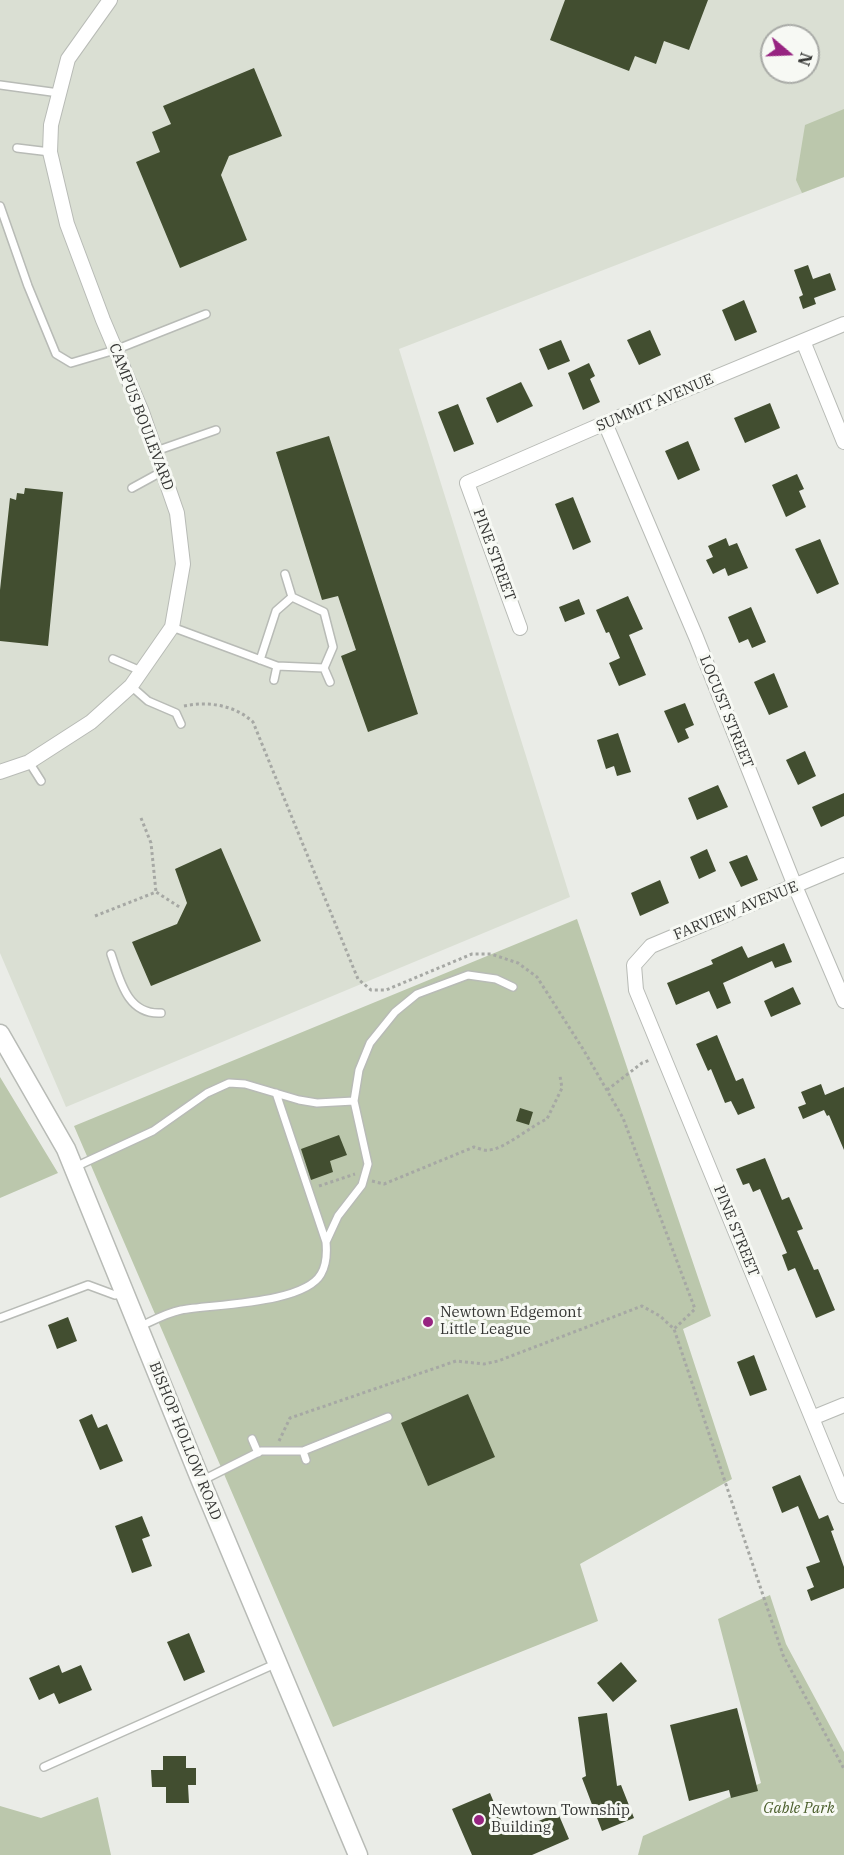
<!DOCTYPE html>
<style>
body{margin:0}
#map{position:relative;width:844px;height:1855px;overflow:hidden;background:#eaece7;font-family:"IBM Plex Serif",serif}
canvas{display:block}
.north{position:absolute;left:760px;top:24px;width:60px;height:60px;box-sizing:border-box;background:#f7f9f4;border:2px solid #a9aba7;border-radius:50%;rotate:109deg;font-size:16px;font-weight:700;line-height:24px;text-align:center;color:#343533}
.north::after{content:'';display:block;margin:auto;width:21px;height:27px;background:#972481;clip-path:polygon(50% 0,100% 100%,50% 72%,0 100%)}
</style>
<div id="map">
<canvas width="844" height="1855"></canvas>
<div class="north">N</div>
</div>
<script>
const ctx = document.querySelector('canvas').getContext('2d');
ctx.lineJoin = 'round';
function fillPath(path, color) {
  ctx.fillStyle = color;
  ctx.fill(path, 'evenodd');
}
function strokePath(path, color, width, dash) {
  ctx.strokeStyle = color;
  ctx.lineWidth = width;
  ctx.lineCap = dash ? 'butt' : 'round';
  ctx.setLineDash(dash || []);
  ctx.stroke(path);
}
function drawText(font, color, halo, rows, align = 'center') {
  ctx.font = font + ' "IBM Plex Serif",serif';
  ctx.lineWidth = 6;
  ctx.setLineDash([]);
  ctx.textBaseline = 'middle';
  ctx.strokeStyle = halo;
  ctx.fillStyle = color;
  for (const [text, x, y, turn = 0] of rows) {
    ctx.save();
    ctx.translate(x, y);
    ctx.rotate((+turn || 0) * Math.PI / 180);
    ctx.textAlign = isNaN(turn) ? turn : align;
    if (halo) ctx.strokeText(text, 0, 0);
    ctx.fillText(text, 0, 0);
    ctx.restore();
  }
}
const built = new Path2D(`
 M0 0H844V177L399 349 570 897 66 1107 0 953ZM772 36H808V72H772Z`);
const green = new Path2D(`
 M844 109V177L802 193 796 180 805 125Z
 M577 919 711 1316 683 1329 732 1479 580 1564 598 1621 333 1727 74 1126Z
 M0 1077 58 1173 0 1198Z
 M770 1595 786 1644 844 1752V1855H638L643 1836 761 1783 718 1619Z
 M98 1797 111 1855H0V1806L41 1818Z`);
const building = new Path2D(`
 M565 0H708L689 50 664 41 656 64 635 56 629 71 550 40Z
 M254 68 282 136 229 156 221 175 247 240 180 268 136 162 160 152 152 132 171 124 163 106Z
 M808 265 813 279 830 273 836 290 814 298 816 304 803 309 799 297 803 295 794 270Z
 M744 300 757 332 735 341 722 310Z
 M650 330 661 355 639 365 627 340Z
 M561 340 570 361 548 370 539 349Z
 M589 363 595 376 590 379 600 402 583 410 568 373Z
 M521 382 533 406 497 423 486 398Z
 M770 403 780 428 745 443 734 418Z
 M458 404 474 444 454 452 438 412Z
 M329 436 418 714 368 732 341 656 356 650 338 596 322 600 276 452Z
 M688 441 700 470 678 480 665 451Z
 M797 474 804 489 799 491 806 507 786 517 772 485Z
 M25 488 63 492 48 646 0 641V590L10 498 16 500 17 493 24 494Z
 M573 497 591 542 573 550 555 504Z
 M726 538 729 546 737 543 748 568 728 576 725 568 713 574 706 560 713 557 708 546Z
 M820 539 839 584 817 594 795 549Z
 M628 596 643 629 629 635 646 675 619 686 609 663 620 658 609 632 606 633 596 610Z
 M579 599 585 614 565 622 559 607Z
 M751 607 766 642 752 648 748 639 739 643 728 617Z
 M774 673 788 707 769 715 754 682Z
 M685 703 694 725 685 729 689 738 678 743 664 711Z
 M618 733 631 772 617 776 614 766 606 769 597 740Z
 M805 751 816 776 798 785 786 760Z
 M718 785 728 807 697 820 688 798Z
 M844 793V816L821 827 812 807Z
 M221 848 261 941 151 986 132 942 177 924 187 903 175 869Z
 M707 849 716 871 699 879 690 857Z
 M747 855 758 880 741 887 729 862Z
 M660 880 669 903 640 916 631 893Z
 M784 943 792 962 775 968 772 961 723 983 731 1003 717 1009 709 991 676 1005 667 983 713 964 711 960 742 946 748 958Z
 M793 987 801 1004 771 1017 764 1001Z
 M717 1035 736 1081 743 1078 755 1108 738 1115 731 1101 725 1103 711 1069 708 1071 696 1044Z
 M821 1084 825 1095 844 1087V1150L829 1115 827 1116 824 1110 803 1119 798 1107 806 1104 801 1092Z
 M520 1108 533 1112 529 1125 516 1121Z
 M339 1135 347 1155 330 1161 333 1172 311 1180 301 1149Z
 M765 1158 782 1200 789 1197 803 1229 797 1231 814 1270 818 1269 835 1310 816 1318 795 1268 788 1271 782 1255 787 1253 760 1189 753 1192 749 1183 743 1185 736 1169Z
 M68 1317 77 1341 57 1349 48 1325Z
 M754 1355 767 1390 750 1396 737 1362Z
 M468 1394 495 1457 428 1486 401 1423Z
 M92 1414 98 1428 107 1424 123 1461 100 1470 79 1420Z
 M800 1475 819 1519 828 1515 834 1530 831 1531 844 1567V1588L811 1601 807 1590 814 1587 806 1567 820 1562 798 1506 782 1513 772 1487Z
 M142 1516 150 1536 142 1539 152 1566 132 1573 115 1526Z
 M189 1633 205 1672 184 1681 167 1642Z
 M621 1662 637 1681 613 1702 597 1683Z
 M59 1665 62 1673 81 1665 92 1690 59 1704 54 1693 39 1700 29 1678Z
 M737 1708 758 1791 731 1798 729 1790 689 1801 670 1725Z
 M607 1713 617 1786 621 1785 634 1818 602 1831 582 1778 586 1776 578 1717Z
 M163 1756H186V1768H196V1785H188L189 1803H166V1787H152L151 1770H163Z
 M490 1793 507 1834 558 1813 569 1839 532 1855H472L452 1809Z`);
const path = new Path2D(`
 M184 706C208 701 235 705 253 722L353 967 358 979 371 990H386L472 954H491L518 963 537 977 583 1049 623 1118 695 1309 674 1329
 M141 818 151 843 156 892
 M95 916 156 892 181 908
 M607 1090 642 1063 650 1060
 M372 1181 384 1184 474 1147C478 1148 484 1151 488 1150 504 1150 532 1125 547 1119L562 1088 560 1076
 M319 1186 355 1174
 M279 1441 290 1418 456 1361 484 1364 498 1361 642 1306 660 1316 674 1329 783 1655 844 1769`);
const lane = new Path2D(`
 M0 85 59 93
 M17 148 50 152
 M0 206 28 286 56 354 71 363 115 350 206 314
 M156 451 216 430
 M132 488 163 471
 M285 574 292 597
 M172 627 277 666 324 668 333 647 324 612 292 597 276 611 260 660
 M113 659 141 671
 M324 668 330 682
 M274 680 277 666
 M131 686 148 701 176 713 181 724
 M29 762 41 781
 M111 954C120 980 127 1015 161 1013
 M75 1167 153 1131 207 1093 229 1083 245 1084 299 1100 317 1103 354 1101
 M326 1242 338 1216 362 1185 368 1164 354 1101 359 1070 370 1043 395 1012 417 994 468 975 496 979 513 987
 M0 1318 88 1285 115 1295 122 1294
 M139 1327C152 1321 166 1313 181 1310 214 1304 304 1304 321 1274 327 1264 327 1253 326 1242L276 1093
 M252 1439 258 1453
 M303 1451 306 1460
 M201 1481 261 1451H303L388 1417
 M44 1767 275 1664`);
const street = new Path2D(`
 M803 341 844 442
 M605 423 696 637 795 886 844 1001
 M520 628 467 483 605 423 844 324
 M0 772 29 762 91 722 131 686 172 627 183 564 177 513 142 412 103 320 67 224 50 152 51 125 68 59 110 0
 M844 865 651 946 634 965 636 990 844 1496
 M812 1418 844 1405`);
const secondary = new Path2D(`
 M0 1034 66 1149 201 1481 358 1855`);
const markers = [
 [428,1322,6,"#972481"],
 [479,1820,6,"#972481"]
];
const streetNames = [
 ["SUMMIT AVENUE",655,403,-23],
 ["CAMPUS BOULEVARD",141,417,69],
 ["PINE STREET",494,555,70],
 ["LOCUST STREET",726,712,68],
 ["FARVIEW AVENUE",736,911,-22],
 ["PINE STREET",736,1231,68],
 ["BISHOP HOLLOW ROAD",185,1441,68]
];
const poiNames = [
 ["Newtown Edgemont",440,1313],
 ["Little League",440,1330],
 ["Newtown Township",491,1811],
 ["Building",491,1828]
];
const parkNames = [
 ["Gable Park",799,1809]
];
fillPath(built, '#dadfd3');
fillPath(green, '#bbc7ac');
fillPath(building, '#424e30');
strokePath(lane, '#b8bbb6', 10);
strokePath(street, '#b8bbb6', 16);
strokePath(secondary, '#b8bbb6', 21);
strokePath(path, '#a6a8a4', 3, [3, 3]);
strokePath(lane, '#fff', 7);
strokePath(street, '#fff', 14);
strokePath(secondary, '#fff', 18);
for (const [x, y, r, color] of markers) {
  const dot = new Path2D();
  dot.arc(x, y, r, 0, 2 * Math.PI);
  ctx.fillStyle = color;
  ctx.fill(dot);
  strokePath(dot, '#f7f9f4', 2);
}
drawText('15px', '#343533', '#f7f9f4', streetNames);
drawText('15px', '#343533', '#f7f9f4', poiNames, 'left');
drawText('italic 15px', '#495d2a', '#f7f9f4', parkNames);
</script>
